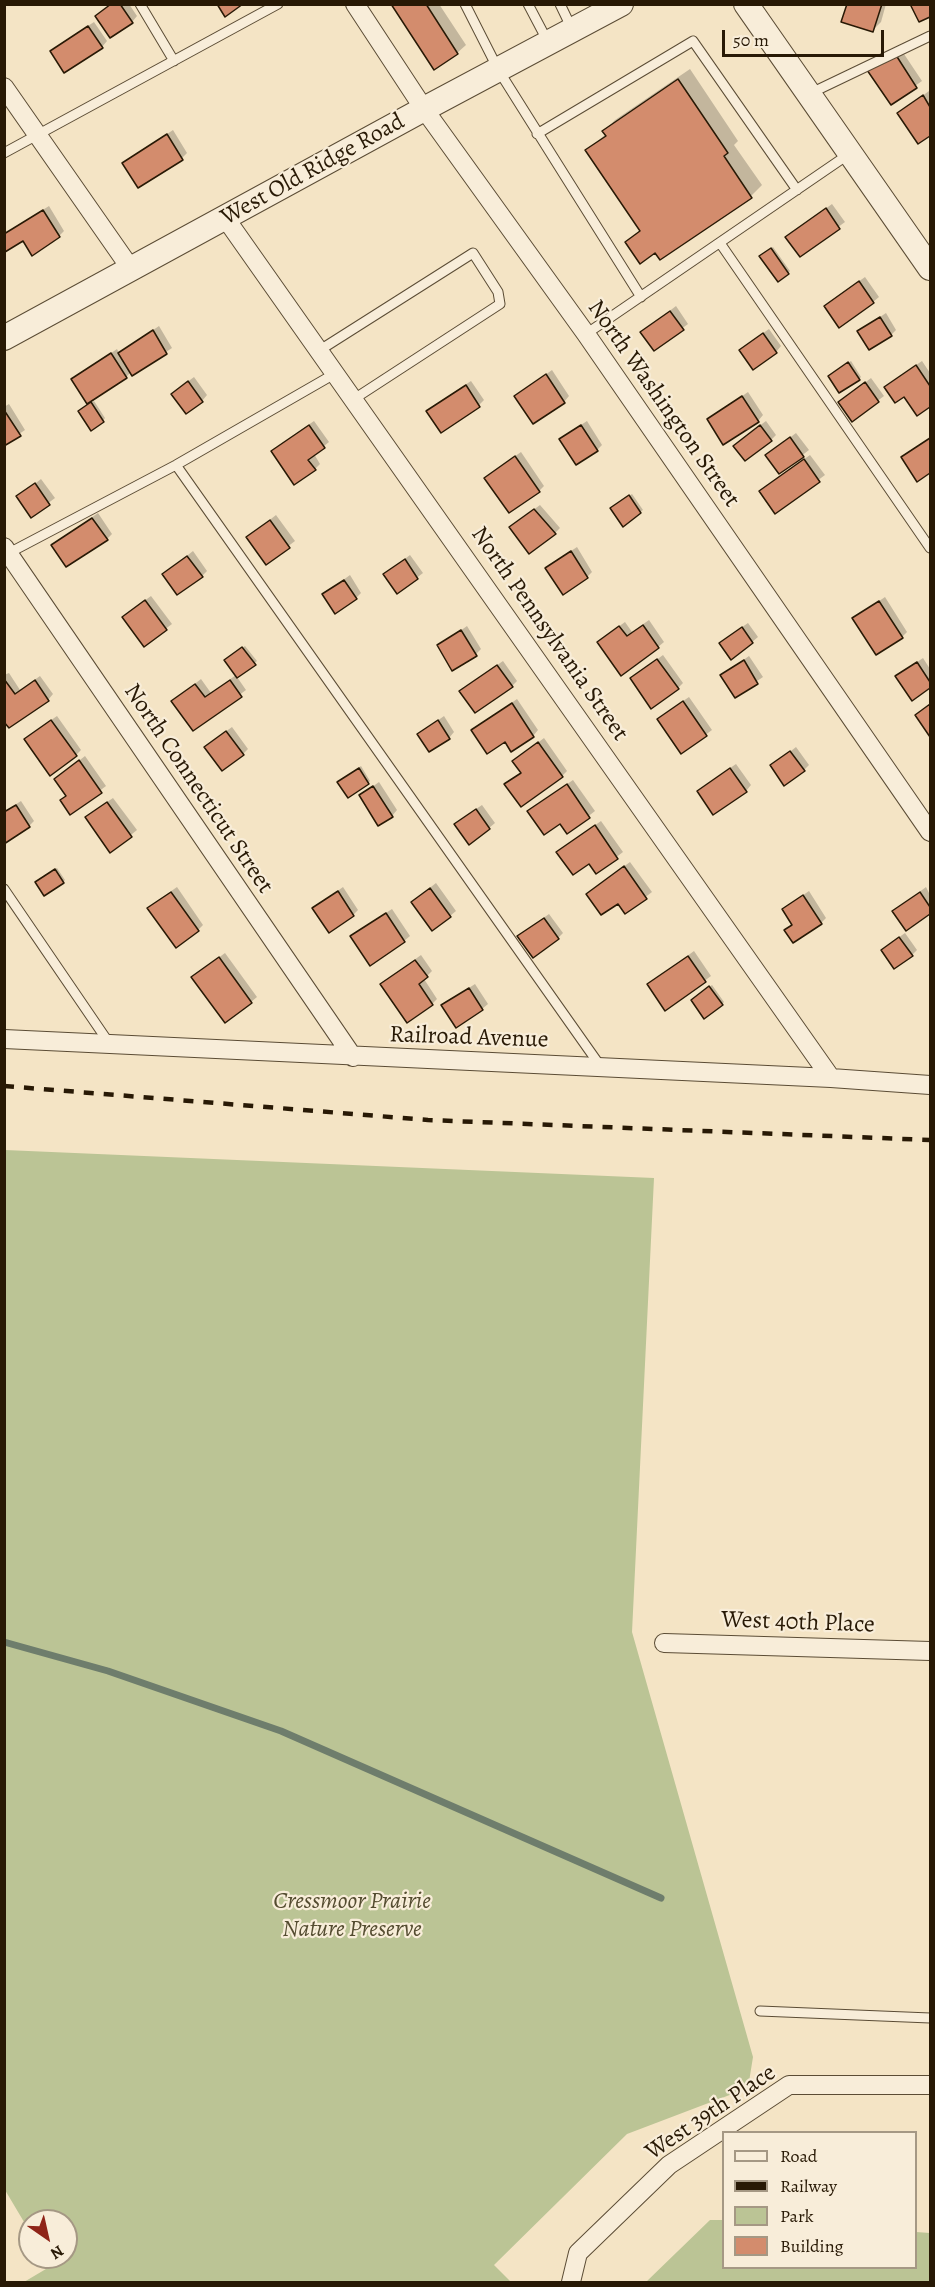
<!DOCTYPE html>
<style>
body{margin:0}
#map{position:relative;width:935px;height:2287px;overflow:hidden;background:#f4e4c5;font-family:Alegreya,serif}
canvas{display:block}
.frame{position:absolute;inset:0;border:6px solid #281905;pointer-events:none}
.legend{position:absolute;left:722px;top:2131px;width:195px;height:138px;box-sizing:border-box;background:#f8edd9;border:2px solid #a59884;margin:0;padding:8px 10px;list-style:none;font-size:18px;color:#281905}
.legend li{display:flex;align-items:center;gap:12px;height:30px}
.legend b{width:30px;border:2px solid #a59884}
.north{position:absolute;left:18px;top:2209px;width:60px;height:60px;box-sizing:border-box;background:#f8edd9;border:2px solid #a59884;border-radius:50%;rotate:146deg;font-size:16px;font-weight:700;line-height:24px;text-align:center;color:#281905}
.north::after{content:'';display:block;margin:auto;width:21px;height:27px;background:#8f2418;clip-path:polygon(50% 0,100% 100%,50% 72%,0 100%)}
.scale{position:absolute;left:722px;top:30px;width:162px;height:27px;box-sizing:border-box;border:3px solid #281905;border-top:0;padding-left:8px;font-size:18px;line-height:21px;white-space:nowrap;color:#281905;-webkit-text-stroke:4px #f8edd9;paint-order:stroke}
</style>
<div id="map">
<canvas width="935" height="2287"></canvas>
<div class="frame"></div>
<ul class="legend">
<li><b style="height:8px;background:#f8edd9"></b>Road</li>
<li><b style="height:8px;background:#281905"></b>Railway</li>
<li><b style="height:16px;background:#bbc495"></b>Park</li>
<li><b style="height:16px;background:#d38c6d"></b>Building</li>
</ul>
<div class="north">N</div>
<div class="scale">50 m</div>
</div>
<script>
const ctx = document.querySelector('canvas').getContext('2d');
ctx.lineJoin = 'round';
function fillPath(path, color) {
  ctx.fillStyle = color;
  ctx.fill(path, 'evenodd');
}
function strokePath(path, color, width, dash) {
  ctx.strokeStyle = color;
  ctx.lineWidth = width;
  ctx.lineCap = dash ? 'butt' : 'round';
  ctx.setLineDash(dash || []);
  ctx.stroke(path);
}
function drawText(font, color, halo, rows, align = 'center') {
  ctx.font = font + ' Alegreya,serif';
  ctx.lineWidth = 4.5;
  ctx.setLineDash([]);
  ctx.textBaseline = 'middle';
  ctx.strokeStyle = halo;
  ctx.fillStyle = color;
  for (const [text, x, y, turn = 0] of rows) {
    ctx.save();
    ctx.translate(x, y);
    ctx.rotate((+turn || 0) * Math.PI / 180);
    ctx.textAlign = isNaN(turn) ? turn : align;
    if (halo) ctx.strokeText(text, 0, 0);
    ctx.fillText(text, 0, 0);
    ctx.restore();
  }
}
const green = new Path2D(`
 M5 1150 654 1178 632 1632 753 2057 748 2088 627 2134 494 2265 511 2282H24L51 2266 46 2257H66V2221H30V2232L5 2190Z
 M710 2220H723L724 2268H916V2232L930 2233V2282H646Z`);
const shadow = new Path2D(`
 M111 4H129L137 16 132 22Z
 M393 4H439L466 45 457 53Z
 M848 4H886L881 22 873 30Z
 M94 22 107 41 102 47 57 46Z
 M900 48 922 81 891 103 869 70Z
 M690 69 738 141 734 145 762 185 751 196 656 251 627 242 641 229 587 150 606 134 604 131 615 120Z
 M929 91 930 134 918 142 899 113Z
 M173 130 187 153 182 158 124 163Z
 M832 204 845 222 800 255 793 232Z
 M49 206 64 231 59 236 23 239 5 250 4 234Z
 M773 247 790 271 788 273 763 254Z
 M865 277 879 297 873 302 831 301Z
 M676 306 688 324 654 349 642 332Z
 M886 313 896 330 891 335 859 331Z
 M159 326 172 348 133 374 131 372 126 377 73 379 117 349 119 353Z
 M769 329 781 346 776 352 746 345Z
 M851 361 861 377 859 379 832 374Z
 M922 361 930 373V405L918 414 891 382Z
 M552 370 569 396 564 402 516 396Z
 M194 377 207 395 202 401 178 389Z
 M871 378 884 396 852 420 840 402Z
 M471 381 484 400 479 405 433 406Z
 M748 392 763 415 758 421 709 419Z
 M94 401 105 418 103 421 82 409Z
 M9 404 25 430 4 444V407Z
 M314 421 329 442 314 454 320 464 315 469 278 446Z
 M587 421 602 445 597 450 567 434Z
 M766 421 776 435 771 440H740Z
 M796 433 809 450 780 472 767 455Z
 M930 438V471L917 480 903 457Z
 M521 452 544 486 539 491 491 473Z
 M810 455 825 475 775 512 766 486Z
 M41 479 55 498 31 516 18 497Z
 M632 494 643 510 640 512 614 506Z
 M540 505 560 528 555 533 517 522Z
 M98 513 112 534 107 539 53 545Z
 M276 515 295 541 266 563 248 537Z
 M577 547 592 572 587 577 553 563Z
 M193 551 207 571 202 576 164 574Z
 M410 555 423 573 398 592 385 574Z
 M350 575 361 593 356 598 324 594Z
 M151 596 172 624 144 645 129 612Z
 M885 597 907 632 902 637 854 618Z
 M649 620 664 642 658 647 604 637 625 622 632 632Z
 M748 623 758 637 752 642 726 638Z
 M467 626 481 649 476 654 439 646Z
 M245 646 257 661 237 677 246 690 193 729 173 701 201 679 211 693 236 675 228 658Z
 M663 655 683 683 678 688 632 678Z
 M749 656 763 677 735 696 722 675Z
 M923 658 930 669V686L912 699 897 676Z
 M503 661 517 681 512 686H467Z
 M9 673 20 690 40 676 53 694 48 700 4 719V675Z
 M689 697 712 730 682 752 664 714Z
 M517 699 538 730 533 736 473 730Z
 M57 716 81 750 76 755 31 734Z
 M444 716 454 732 449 738 419 734Z
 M232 727 248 749 243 754 211 742Z
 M544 738 567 771 562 776 512 779 522 772 514 761Z
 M796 747 809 765 804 770 772 766Z
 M85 756 106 786 70 813 67 795 56 779Z
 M736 764 751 785 746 791 704 786Z
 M361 766 370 781 368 783 341 780Z
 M573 780 595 811 568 832 560 822 535 806Z
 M379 782 397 810 392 816 361 795Z
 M113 798 137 830 111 851 92 812Z
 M21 801 34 821 29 826 4 812Z
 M482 805 495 823 489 828 461 819Z
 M601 821 623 852 597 872 590 861 564 847Z
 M630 862 652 892 626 912 618 902 593 889Z
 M57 868 65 880 63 882 39 880Z
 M436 883 456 911 450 916 412 902Z
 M177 887 203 925 198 930 154 903Z
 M343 887 358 910 353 915 314 908Z
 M926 887 930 895V912L907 929 894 911Z
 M809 891 826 918 821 923 786 930 792 924 783 909Z
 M392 909 410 936 404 941 358 931Z
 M549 914 563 933 558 938 525 931Z
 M905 933 917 950 912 955 888 945Z
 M694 951 711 976 666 1009 649 984Z
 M225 953 257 997 251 1002 199 972Z
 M421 955 432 971 424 979 437 999 432 1004 388 979Z
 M475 984 488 1004 482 1009 443 1005Z
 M712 985 724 1002 722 1004 695 998Z`);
const stream = new Path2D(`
 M4 1642 108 1671 281 1731 661 1898`);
const building = new Path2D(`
 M111 4H120L133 23 110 38 95 16Z
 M217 4H243L225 17Z
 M391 4H426L458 54 434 70Z
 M847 4H882L873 32 841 22Z
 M910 4H930V17L919 22Z
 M88 26 103 48 64 73 50 51Z
 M894 52 917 88 891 105 867 70Z
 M678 79 728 153 724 156 752 198 660 260 655 253 640 264 625 242 640 231 585 150 606 136 602 131Z
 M923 95 930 107V136L918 144 897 113Z
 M167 134 183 160 138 188 122 163Z
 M826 208 840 229 800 257 785 237Z
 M43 210 60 237 32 256 23 241 5 252 4 234Z
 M771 248 789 274 778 282 759 256Z
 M859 281 874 303 839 328 824 306Z
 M670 311 684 330 654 351 640 332Z
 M880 317 892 336 869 350 857 331Z
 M153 330 167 354 132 376 118 353Z
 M763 333 777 353 753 370 739 350Z
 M111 353 127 378 87 404 71 379Z
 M848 362 860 380 839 393 828 376Z
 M916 365 930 386V407L917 416 904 397 895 403 884 387Z
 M546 374 565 403 533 424 514 396Z
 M188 381 203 402 186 414 171 394Z
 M865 382 879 402 852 422 838 402Z
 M466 385 480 407 441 433 426 411Z
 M742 396 759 422 723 445 707 419Z
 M91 402 104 422 91 431 78 411Z
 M4 410 21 436 4 446Z
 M309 425 325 448 308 460 316 470 294 485 271 451Z
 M581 425 598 451 576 465 559 439Z
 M760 425 772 441 745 461 733 446Z
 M790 437 804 457 779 474 765 455Z
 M930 438V473L917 482 901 457Z
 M515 456 540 492 509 513 484 478Z
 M804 459 820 482 775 514 759 491Z
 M35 483 50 505 31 518 16 496Z
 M629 495 641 513 623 527 610 508Z
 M534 509 556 534 529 554 509 527Z
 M92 518 108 540 66 567 51 545Z
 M270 520 290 548 266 565 246 537Z
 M571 551 588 578 563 595 545 568Z
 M187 556 203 577 177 595 162 574Z
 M405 559 418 579 397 594 383 574Z
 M344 580 357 599 335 614 322 594Z
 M145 600 167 630 144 647 122 617Z
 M879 601 903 638 876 655 852 618Z
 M643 625 659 648 621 676 597 642 619 626 627 636Z
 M742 627 753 643 731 660 719 643Z
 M461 630 477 656 452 671 437 645Z
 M242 647 256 665 237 678 224 660Z
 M657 659 679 689 651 709 630 678Z
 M744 660 758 684 735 698 720 675Z
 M917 662 930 682V688L912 701 895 676Z
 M497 665 513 687 475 713 459 691Z
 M4 679 15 694 35 680 49 701 9 728 4 722Z
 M230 680 242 697 193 731 171 701 195 684 205 697Z
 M683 701 707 736 681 754 657 719Z
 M512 703 534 737 511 752 505 742 487 754 471 730Z
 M930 704V737L915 715Z
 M51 720 77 756 50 776 24 739Z
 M438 720 450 739 429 752 417 734Z
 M226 731 244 755 222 771 204 747Z
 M538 742 563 777 521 807 504 784 521 773 512 761Z
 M790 751 805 771 784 786 770 765Z
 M79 760 102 793 70 815 60 800 66 796 54 779Z
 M359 768 369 784 348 798 337 782Z
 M730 768 747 792 713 815 697 791Z
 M567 784 590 818 567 834 560 824 544 835 527 811Z
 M373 786 393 817 378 826 359 795Z
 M107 802 132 837 110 853 85 817Z
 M16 805 30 827 4 844V812Z
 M476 809 490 829 469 845 454 824Z
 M595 825 618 859 596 874 589 864 573 875 556 852Z
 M624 866 647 899 625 914 618 904 601 915 586 894Z
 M55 869 64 883 44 896 35 882Z
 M430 888 451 917 432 931 411 902Z
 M338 891 354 916 329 933 312 908Z
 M171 892 199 931 176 948 147 908Z
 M920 892 930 907V914L906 931 892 911Z
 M803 895 822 924 793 943 784 930 792 925 782 909Z
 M386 913 405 942 370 966 350 936Z
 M544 918 559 939 533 958 517 936Z
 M899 937 913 956 894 969 881 950Z
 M688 956 706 982 665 1011 647 984Z
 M219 957 252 1003 225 1023 191 977Z
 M415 960 428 977 419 984 433 1005 407 1023 380 984Z
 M709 986 723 1005 704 1019 691 1000Z
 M469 988 483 1010 456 1028 441 1005Z`);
const service = new Path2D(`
 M140 4 174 61
 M465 4 499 71 641 297
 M528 4 548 42
 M560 4 572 29
 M811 93 930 36
 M537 134 693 41 797 190
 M4 153 278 4
 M720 243 930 548
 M586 334 849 154
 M320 350 473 253 498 292 500 304 354 399
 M176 465 601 1067
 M7 554 176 465 336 373
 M4 889 109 1043
 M760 2011 930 2018`);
const minor = new Path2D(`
 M355 4 424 109 586 334 930 832
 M4 87 131 269
 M226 219 831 1078
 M4 547 353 1057
 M4 1039 831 1078 930 1085
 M664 1643 930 1651
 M571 2282 578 2253 669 2165 789 2085H930`);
const tertiary = new Path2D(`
 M746 4 930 268
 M4 338 424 109 621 4`);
const rail = new Path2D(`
 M4 1086 428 1120 930 1140`);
const streetNames = [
 ["West Old Ridge Road",313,170,-29],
 ["North Washington Street",663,404,55],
 ["North Pennsylvania Street",549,634,55],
 ["North Connecticut Street",198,789,56],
 ["Railroad Avenue",469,1038,2],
 ["West 40th Place",798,1623,2],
 ["West 39th Place",711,2113,-34]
];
const parkNames = [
 ["Cressmoor Prairie",352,1902],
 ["Nature Preserve",352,1930]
];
fillPath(green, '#bbc495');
fillPath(shadow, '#0003');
strokePath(stream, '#6e7d6c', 7);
fillPath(building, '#d38c6d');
strokePath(building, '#281905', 1.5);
strokePath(service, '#5b4c35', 11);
strokePath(minor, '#5b4c35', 20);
strokePath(tertiary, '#5b4c35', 26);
strokePath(service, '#f8edd9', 9);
strokePath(minor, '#f8edd9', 18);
strokePath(tertiary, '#f8edd9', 24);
strokePath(rail, '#281905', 4.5, [10, 10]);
drawText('24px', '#281905', '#f8edd9', streetNames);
drawText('italic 24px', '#544c30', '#f8edd9', parkNames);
</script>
